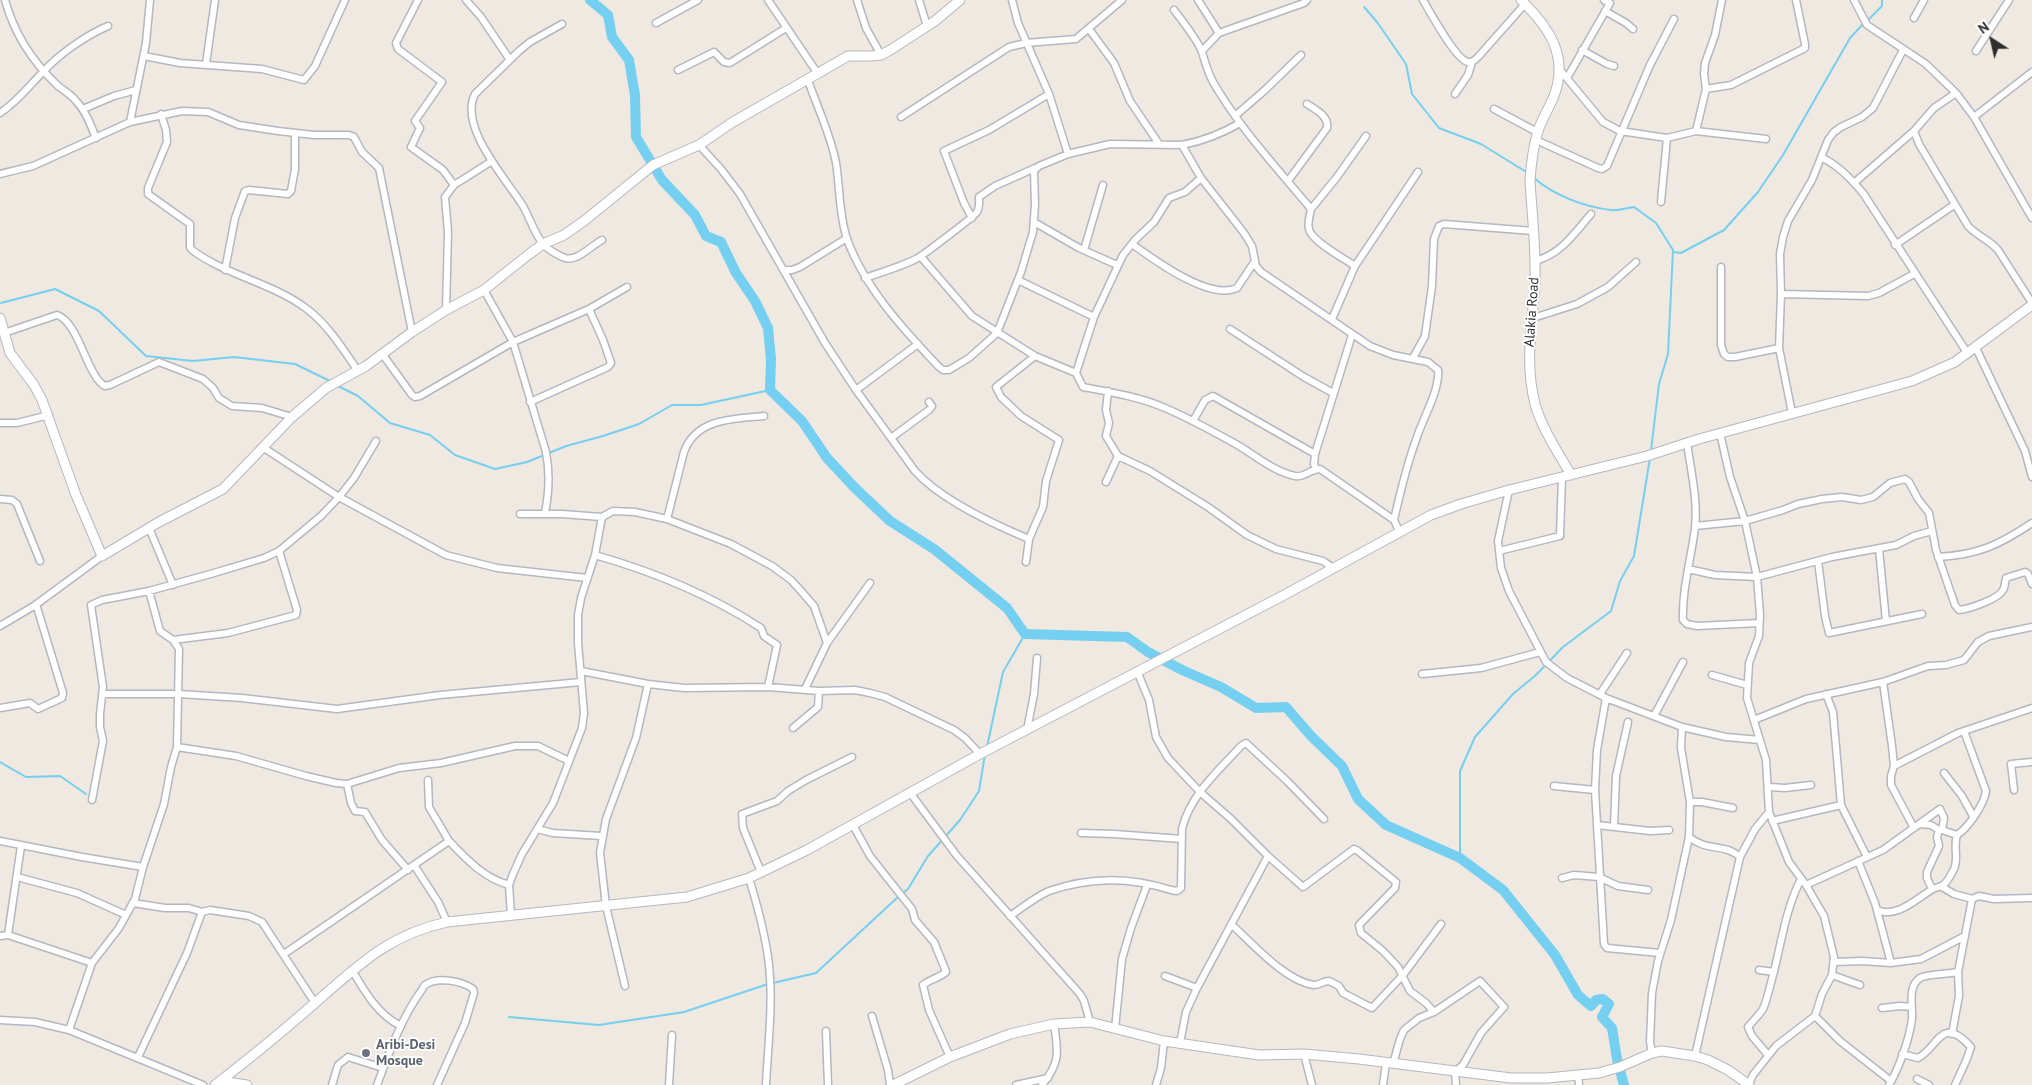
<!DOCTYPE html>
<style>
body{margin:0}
#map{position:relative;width:2032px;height:1085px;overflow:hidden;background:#efe9e1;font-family:"PT Sans",sans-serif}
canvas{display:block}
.north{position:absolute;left:1967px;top:15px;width:50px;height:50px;-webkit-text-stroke:4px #fff;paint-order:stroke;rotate:325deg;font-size:14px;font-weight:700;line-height:20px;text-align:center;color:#2e2e2e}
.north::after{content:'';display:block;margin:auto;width:18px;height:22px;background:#2e2e2e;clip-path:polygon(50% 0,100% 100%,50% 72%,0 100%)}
</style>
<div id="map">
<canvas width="2032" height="1085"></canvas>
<div class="north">N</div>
</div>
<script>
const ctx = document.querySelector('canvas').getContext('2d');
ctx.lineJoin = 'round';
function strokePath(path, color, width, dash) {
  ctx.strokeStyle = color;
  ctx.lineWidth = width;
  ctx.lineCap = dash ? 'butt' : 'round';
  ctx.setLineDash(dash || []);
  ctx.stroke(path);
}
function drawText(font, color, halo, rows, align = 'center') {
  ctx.font = font + ' "PT Sans",sans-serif';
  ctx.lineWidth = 4;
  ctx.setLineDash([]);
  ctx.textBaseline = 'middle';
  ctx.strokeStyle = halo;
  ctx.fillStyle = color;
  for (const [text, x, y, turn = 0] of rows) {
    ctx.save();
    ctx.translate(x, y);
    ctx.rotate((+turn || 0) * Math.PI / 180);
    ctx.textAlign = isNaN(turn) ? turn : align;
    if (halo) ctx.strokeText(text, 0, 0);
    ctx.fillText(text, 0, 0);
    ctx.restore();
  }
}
const stream = new Path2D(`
 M1364 7 1377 22 1406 64 1412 94 1439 128 1481 144 1528 173
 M1867 21 1882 6V0
 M1533 177C1553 195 1584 207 1611 210 1618 211 1627 208 1634 207L1656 223 1673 250 1668 354 1659 384 1651 450
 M1673 252 1681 253 1724 230 1758 192 1783 155 1850 38 1863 24
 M1 303 55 289 99 311 146 356 193 361 234 357 295 364 332 382
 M338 386 358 396 390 423 430 435 455 455 495 469 527 462 566 446 603 436 639 424 672 405H701L770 390
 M987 747 1003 672 1025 634
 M0 762 26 777 60 776 86 794
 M1460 858V771L1475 737 1513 694 1536 675 1563 647 1611 611 1620 581 1634 556 1650 458
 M903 893 908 889 928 856 960 820 979 791 985 754
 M773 983 816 973 899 896
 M509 1017 599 1025 684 1012 768 984`);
const river = new Path2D(`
 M590 0 608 15 612 37 629 60 635 95 636 137 662 180 695 215 706 236 721 242 736 273 755 301 768 328 771 359 770 390 802 421 827 458 855 488 890 521 934 549 1007 608 1025 634 1127 637 1148 652 1182 670 1221 687 1256 708 1286 707 1311 736 1342 766 1358 799 1386 825 1460 858 1503 890 1555 955 1578 995 1591 1006 1596 1000 1603 999 1609 1004 1602 1017 1612 1028 1617 1059 1624 1085`);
const street = new Path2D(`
 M5 0C14 33 31 60 56 84 62 90 71 94 76 101 86 111 91 126 96 138
 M418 0 396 43 398 49 442 82 415 121 420 128 411 147 443 170 454 185
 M466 0 481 17 510 60
 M768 0 818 74
 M857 0 866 28 881 55
 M919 0 927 26
 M1198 0 1219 33 1304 3 1307 0
 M1423 0C1430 12 1456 60 1468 62 1472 63 1475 60 1478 57L1525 4
 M1604 0 1605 1
 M1854 0 1867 25 1926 64 1956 93 1974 117 2032 218
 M1174 10C1181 19 1198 41 1202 52 1206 65 1208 75 1216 87 1243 132 1278 169 1311 209 1310 215 1307 223 1309 229 1311 241 1345 259 1355 266
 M1605 11 1626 23 1633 29
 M1914 18 1924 0
 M656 23 698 0
 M562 24 530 42 519 51 475 94C458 127 507 180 523 206 530 218 534 233 543 244 547 249 559 256 565 258 577 262 592 245 602 240
 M1089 29 1114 63 1130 101 1159 144
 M1582 50 1607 64 1614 66
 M1202 51 1219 33
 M1976 51 2009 0
 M144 56 180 63 262 69 304 80 315 66 345 0
 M206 64 215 0
 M678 70 714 52 724 62 730 63 786 28
 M1560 70 1603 122 1620 131 1667 138 1696 131 1766 139
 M1567 78 1610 3
 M808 80C817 107 831 135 836 163 840 188 839 215 847 239 865 288 903 329 938 366L943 370H949L969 358 997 333 1021 272 1033 232 1035 204 1034 171 1039 166 1068 154 1049 94 1018 23 1012 0
 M1706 89 1731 85 1805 48V44L1796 0
 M1956 93 1934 108 1914 131 1919 144 1968 226C1977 236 1990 240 1998 250L2032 303
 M1455 94 1468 75 1472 62
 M83 109 114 96 136 90
 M1494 109 1537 132
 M0 113C17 102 28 87 42 73 59 54 85 36 108 26
 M161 114 166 130 167 142 148 188V194L190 224V247L192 250C227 276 273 283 307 309 328 325 343 349 358 371
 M1235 116 1265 90 1301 55
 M901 117 1009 47 1026 43 1076 39 1122 0
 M1974 117 2032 72
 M130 122 146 43 150 0
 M1696 131 1706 89 1704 74 1705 63 1715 35 1722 0
 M1536 140 1598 168 1602 169 1607 166 1650 65 1674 19
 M699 145 721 169 740 194 825 343 856 390 915 471C941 500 993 524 1029 539
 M1182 145 1201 178 1244 233 1252 246 1256 266 1261 272 1370 346 1393 355 1428 362 1438 370C1440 390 1423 418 1417 437 1407 464 1400 493 1394 520
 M1068 154 1110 144 1182 145C1203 141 1221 134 1240 123
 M1821 157C1839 166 1850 178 1863 193L1968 354
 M0 174 33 166 130 122 182 111 208 112 239 125 278 131 314 135H349L354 137 362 152 379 168 412 332
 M1288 181 1327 128C1329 116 1316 110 1307 104
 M1854 183 1914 131
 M1661 202 1667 138
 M1311 209 1337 177 1366 136
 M972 218 964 203 944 151 989 130 1049 94
 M1034 222 1079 248 1117 265
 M1132 244C1153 259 1209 301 1237 288L1255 261
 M1895 245 1954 205
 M1084 250 1103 185
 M921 257 972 316 1035 356 1076 373 1083 387C1110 392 1140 397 1165 408 1189 418 1212 431 1234 443 1254 454 1272 471 1295 476 1304 478 1310 469 1320 469L1394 520 1399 531
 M1535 261C1561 254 1574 234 1591 214
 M1721 267V345L1724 354 1728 357H1735L1779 348
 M225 270 235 218 245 191 249 190 288 194 291 191 295 169V134
 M784 270H792L800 267 847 238
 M865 278C882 272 900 267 916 259 922 256 975 216 977 212 980 207 979 201 979 197L995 186 1035 168
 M1018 280 1094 317
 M484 290 513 342 546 452C550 473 549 493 545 513
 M1781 294 1868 296 1879 293 1914 274
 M446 310 448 232 445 197 454 185 492 161
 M1533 318 1577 304 1608 287 1636 262
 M1332 319 1355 266 1418 172
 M1230 329 1304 377 1333 393
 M4 333 57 315C79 322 87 377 105 386L110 385 159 362 203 379 213 388 219 398 232 406 262 408 292 417
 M1976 348 2025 451 2032 477
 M383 355 412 395 415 397 420 396 513 342 589 309 627 287
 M1413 358 1425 336 1432 286 1434 239 1439 226 1444 224 1533 231
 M1076 373 1094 317 1123 255 1135 240 1154 222 1169 198 1185 192 1201 178
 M856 390 918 344
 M1108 391 1106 410 1109 423 1106 436 1118 456 1150 471 1208 507 1247 535 1276 549 1323 561 1333 568
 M530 402 608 367 611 363 603 340 589 309
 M1792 413 1779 348 1781 294 1780 254 1783 237 1788 221 1812 180 1828 140 1834 132 1841 127 1862 117 1873 108 1903 50
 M1193 421 1205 400 1213 396 1315 454
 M0 423H17L49 415
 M1720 433 1730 477 1745 521 1757 577 1760 615 1759 636 1749 663 1747 698 1766 760 1769 812 1789 862 1806 885 1824 916 1834 957 1832 975 1822 994 1815 1016 1776 1046 1753 1075 1749 1084
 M891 438 929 410 932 406 929 402
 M1687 443C1691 471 1698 500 1695 528 1691 559 1682 589 1683 620L1687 624 1697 626 1759 623
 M264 448 339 497 446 555 497 568 587 578
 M1316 469 1314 464 1315 454 1352 335
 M1106 482 1118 456
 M1509 490 1498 541 1501 568 1509 591 1546 662 1567 678 1606 698 1682 727 1726 737 1760 740
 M0 499 12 500 17 504 40 561
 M520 514H562L602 517 613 511 635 512 667 519 731 544 772 566 791 580 801 591 814 606 827 643
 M667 519 684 452C696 418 733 419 764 416
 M1695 526 1745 521 1783 510 1798 504 1822 499 1842 497 1861 500 1873 497 1890 483 1905 479 1909 482 1918 499 1929 513 1936 550 1955 605 1959 610C1969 609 1999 599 2003 590 2005 587 2005 582 2006 578L2025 572 2028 574 2032 584
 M149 528 173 585
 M1879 549 1886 621
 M1499 551 1560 536 1562 477
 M595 555C651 571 712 596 761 628L764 636 777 645 768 687
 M1938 557C1978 555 1999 545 2032 523
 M1818 561 1825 616 1829 633 1922 614
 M1026 562 1029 539 1043 507 1046 481 1059 440 1021 416 1001 397 996 387 1035 356
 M1688 569 1715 575 1757 577 1832 557 1896 545 1914 536 1932 531
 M0 626 34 606 102 556
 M173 640 228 633 296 615 297 610 279 551
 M581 671 648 684 684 688 768 687 819 691 855 690 870 693 885 697 954 730 965 738 980 754
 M1137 671 1149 700 1156 737 1168 758 1200 792 1231 819 1268 856 1303 887 1354 849 1358 851 1396 882 1395 888 1359 925 1361 933 1383 951 1398 967 1410 991 1426 1003 1434 1012
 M1422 674 1481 668 1540 652
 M1712 675 1747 685
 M1883 682 1892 746 1894 766 1891 776V785L1914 828
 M805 689 827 643 870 583
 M103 694H179L242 698 337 709 440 695 581 682
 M1600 694 1627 653
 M1826 694 1833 712 1841 805 1867 857
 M1606 698 1597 750 1595 790 1604 944 1607 948 1660 953
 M0 708 30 703 38 709 62 698 63 693 36 604
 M1654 716 1683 662
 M1754 720 1806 699 1883 682 1928 666 1946 665 1964 660 1978 642 1989 636 2032 627
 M793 728 818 707 819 691
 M1027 730 1034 694 1037 658
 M177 747 236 756 306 776 336 783 347 784 399 768 441 763 515 746H538L569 761
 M1894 766 1958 733 2032 708
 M1944 773 1962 796 1973 816
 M428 780 429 807 449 841
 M347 784 351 803 355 811 365 812 382 840 408 870
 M1554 786 1595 790
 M1769 787 1785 788 1811 785
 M2014 790 2011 764 2032 762
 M911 794 957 856 1080 994 1084 1001 1090 1022
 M92 800 103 741 100 727V714L103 687 91 605 102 600 149 591 214 573 264 558 279 551 321 516 339 497 354 478 376 441
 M1690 802H1702L1733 808
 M1772 821 1841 805
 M1920 824 1931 825 1939 830 1937 837 1939 846 1927 872V878L1932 889
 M853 825 870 856 912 909 915 920 934 942 945 969 946 972C939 978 931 979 923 985L929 1010 950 1057
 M1597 825 1650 831 1669 830
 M1614 826 1616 776 1628 722
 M537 829 553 833 601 836
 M1081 833 1114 834 1182 839
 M1957 835C1968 828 1984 805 1986 791L1964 731
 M1689 837C1707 852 1725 843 1740 857
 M0 841 82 857 143 867
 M1858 861 1875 903 1891 963
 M414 865 438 902 447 922
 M761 872 743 828 742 814 777 801 788 791 806 780 852 757
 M17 877 77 893 126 915
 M749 878C757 904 764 930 768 957 774 999 768 1043 766 1085
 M1562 878 1574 875 1599 877 1618 886 1648 890
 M1806 885 1883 850 1940 809 1944 818 1942 830 1957 835
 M1942 887 1954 894 1972 899
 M133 903 165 908H189L202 912
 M1877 910C1897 919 1917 898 1933 889 1936 887 1941 887 1943 885 1948 882 1951 874 1954 869 1959 858 1953 846 1957 835
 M511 915 509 885 513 874 522 854 553 803 582 728 584 713 578 643V615L581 598 595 555 602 517
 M1010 916C1022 908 1035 897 1049 891 1089 877 1131 877 1171 890L1177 891 1181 888 1182 829C1190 795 1219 770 1241 746L1246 743 1287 781 1324 819
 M1231 924C1252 943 1285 981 1314 985 1320 985 1323 981 1329 981L1339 986 1343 993 1372 1008 1403 975 1441 924
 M8 935 21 846
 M0 936 8 935 92 963
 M284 954 449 841C467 860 484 878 509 885
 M1834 962 1862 961 1891 963 1921 959 1965 936
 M352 970C365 992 378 1015 401 1026
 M1759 970 1774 972
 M1832 975 1860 985
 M1165 976 1197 988
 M625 986 606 906 600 853 606 819 636 738 648 684
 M1882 1008 1900 1006 1912 1007
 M872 1016 888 1070 890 1085
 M1815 1016 1840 1041 1891 1081
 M0 1020 35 1022 69 1030 203 1085
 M1115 1029 1122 959 1131 928 1147 885
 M69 1030 92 963 119 928 135 899 143 867 164 804 171 767 177 747 179 649 173 640 160 631 149 591
 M826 1031 828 1085
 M1952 1034 1959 996 1958 972 1972 899 1979 896 1994 899 2032 898
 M1180 1043 1186 1012 1197 988 1268 856
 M1652 1053 1650 1042 1652 993 1658 961 1671 920 1689 837 1690 802 1681 748 1682 727
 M1304 1054 1312 1085
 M1902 1054 1918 1058C1939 1047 1941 1014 1971 1047L1966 1061 1955 1085
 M1768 1055 1752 1036 1748 1027C1753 1021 1759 1015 1763 1009 1767 1000 1769 990 1772 979 1781 946 1785 910 1801 879
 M1695 1056 1740 857 1755 829 1769 812
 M138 1057 187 953 202 912 210 910 249 916 262 922 315 1003
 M1393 1064 1400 1039 1404 1030 1419 1018 1434 1012 1480 981 1504 1007 1481 1033 1463 1065 1455 1072 1456 1085
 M1578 1075 1579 1085
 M1917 1079 1929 1085
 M332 1085 338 1065 348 1057 383 1068
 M377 1085C389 1053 401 1019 421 991 423 989 423 986 425 985 437 976 462 981 473 989L474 993 465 1023 437 1085
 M669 1085 672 1035
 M1016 1085 1048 1078
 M1042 1085C1061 1062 1058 1051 1054 1024
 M1156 1085 1161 1068 1164 1041
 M1383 1085 1386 1063
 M1889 1085C1900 1066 1909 1040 1912 1019 1913 1006 1907 987 1920 978 1926 974 1949 974 1958 972`);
const secondary = new Path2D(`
 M1521 0C1549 27 1569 56 1554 96 1549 108 1542 119 1538 131 1533 147 1531 165 1530 181 1532 214 1536 247 1535 280 1533 323 1524 360 1535 404 1542 429 1558 452 1571 475
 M0 318 10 353 34 385 42 400 76 495 102 556 159 522 223 489 292 417 326 388 366 366 412 332 446 310 484 290 528 255 543 244 564 235 584 221 653 165 699 145 733 122 848 56H872L881 55 892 49 935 21 960 0
 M220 1081 247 1085
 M215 1085C249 1059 283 1031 315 1003 359 965 388 935 447 922L687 897 749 878 807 850 980 754 1286 594 1431 515 1461 504 1509 490 1647 456 1699 439 1912 381 1955 362 2032 305
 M893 1085 950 1057 1010 1034 1054 1024 1090 1022 1164 1041 1259 1055 1304 1054 1359 1059 1511 1078H1547L1599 1073 1620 1067 1652 1053 1662 1051 1695 1056 1708 1060 1728 1070 1749 1085`);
const markers = [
 [366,1053,5,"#6b7280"]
];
const streetNames = [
 ["Alakia Road",1532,312,-86]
];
const worshipNames = [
 ["Aribi-Desi",376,1045],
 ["Mosque",376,1061]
];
strokePath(stream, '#75cff0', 2);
strokePath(river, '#75cff0', 10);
strokePath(street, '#b4b7c1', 9);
strokePath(secondary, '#b4b7c1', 11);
strokePath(street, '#fff', 6);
strokePath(secondary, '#fff', 9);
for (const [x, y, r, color] of markers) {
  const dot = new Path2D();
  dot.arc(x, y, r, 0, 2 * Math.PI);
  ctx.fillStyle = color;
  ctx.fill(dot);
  strokePath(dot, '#fff', 2);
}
drawText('14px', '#2e2e2e', '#fff', streetNames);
drawText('bold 14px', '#5b616d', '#fff', worshipNames, 'left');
</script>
